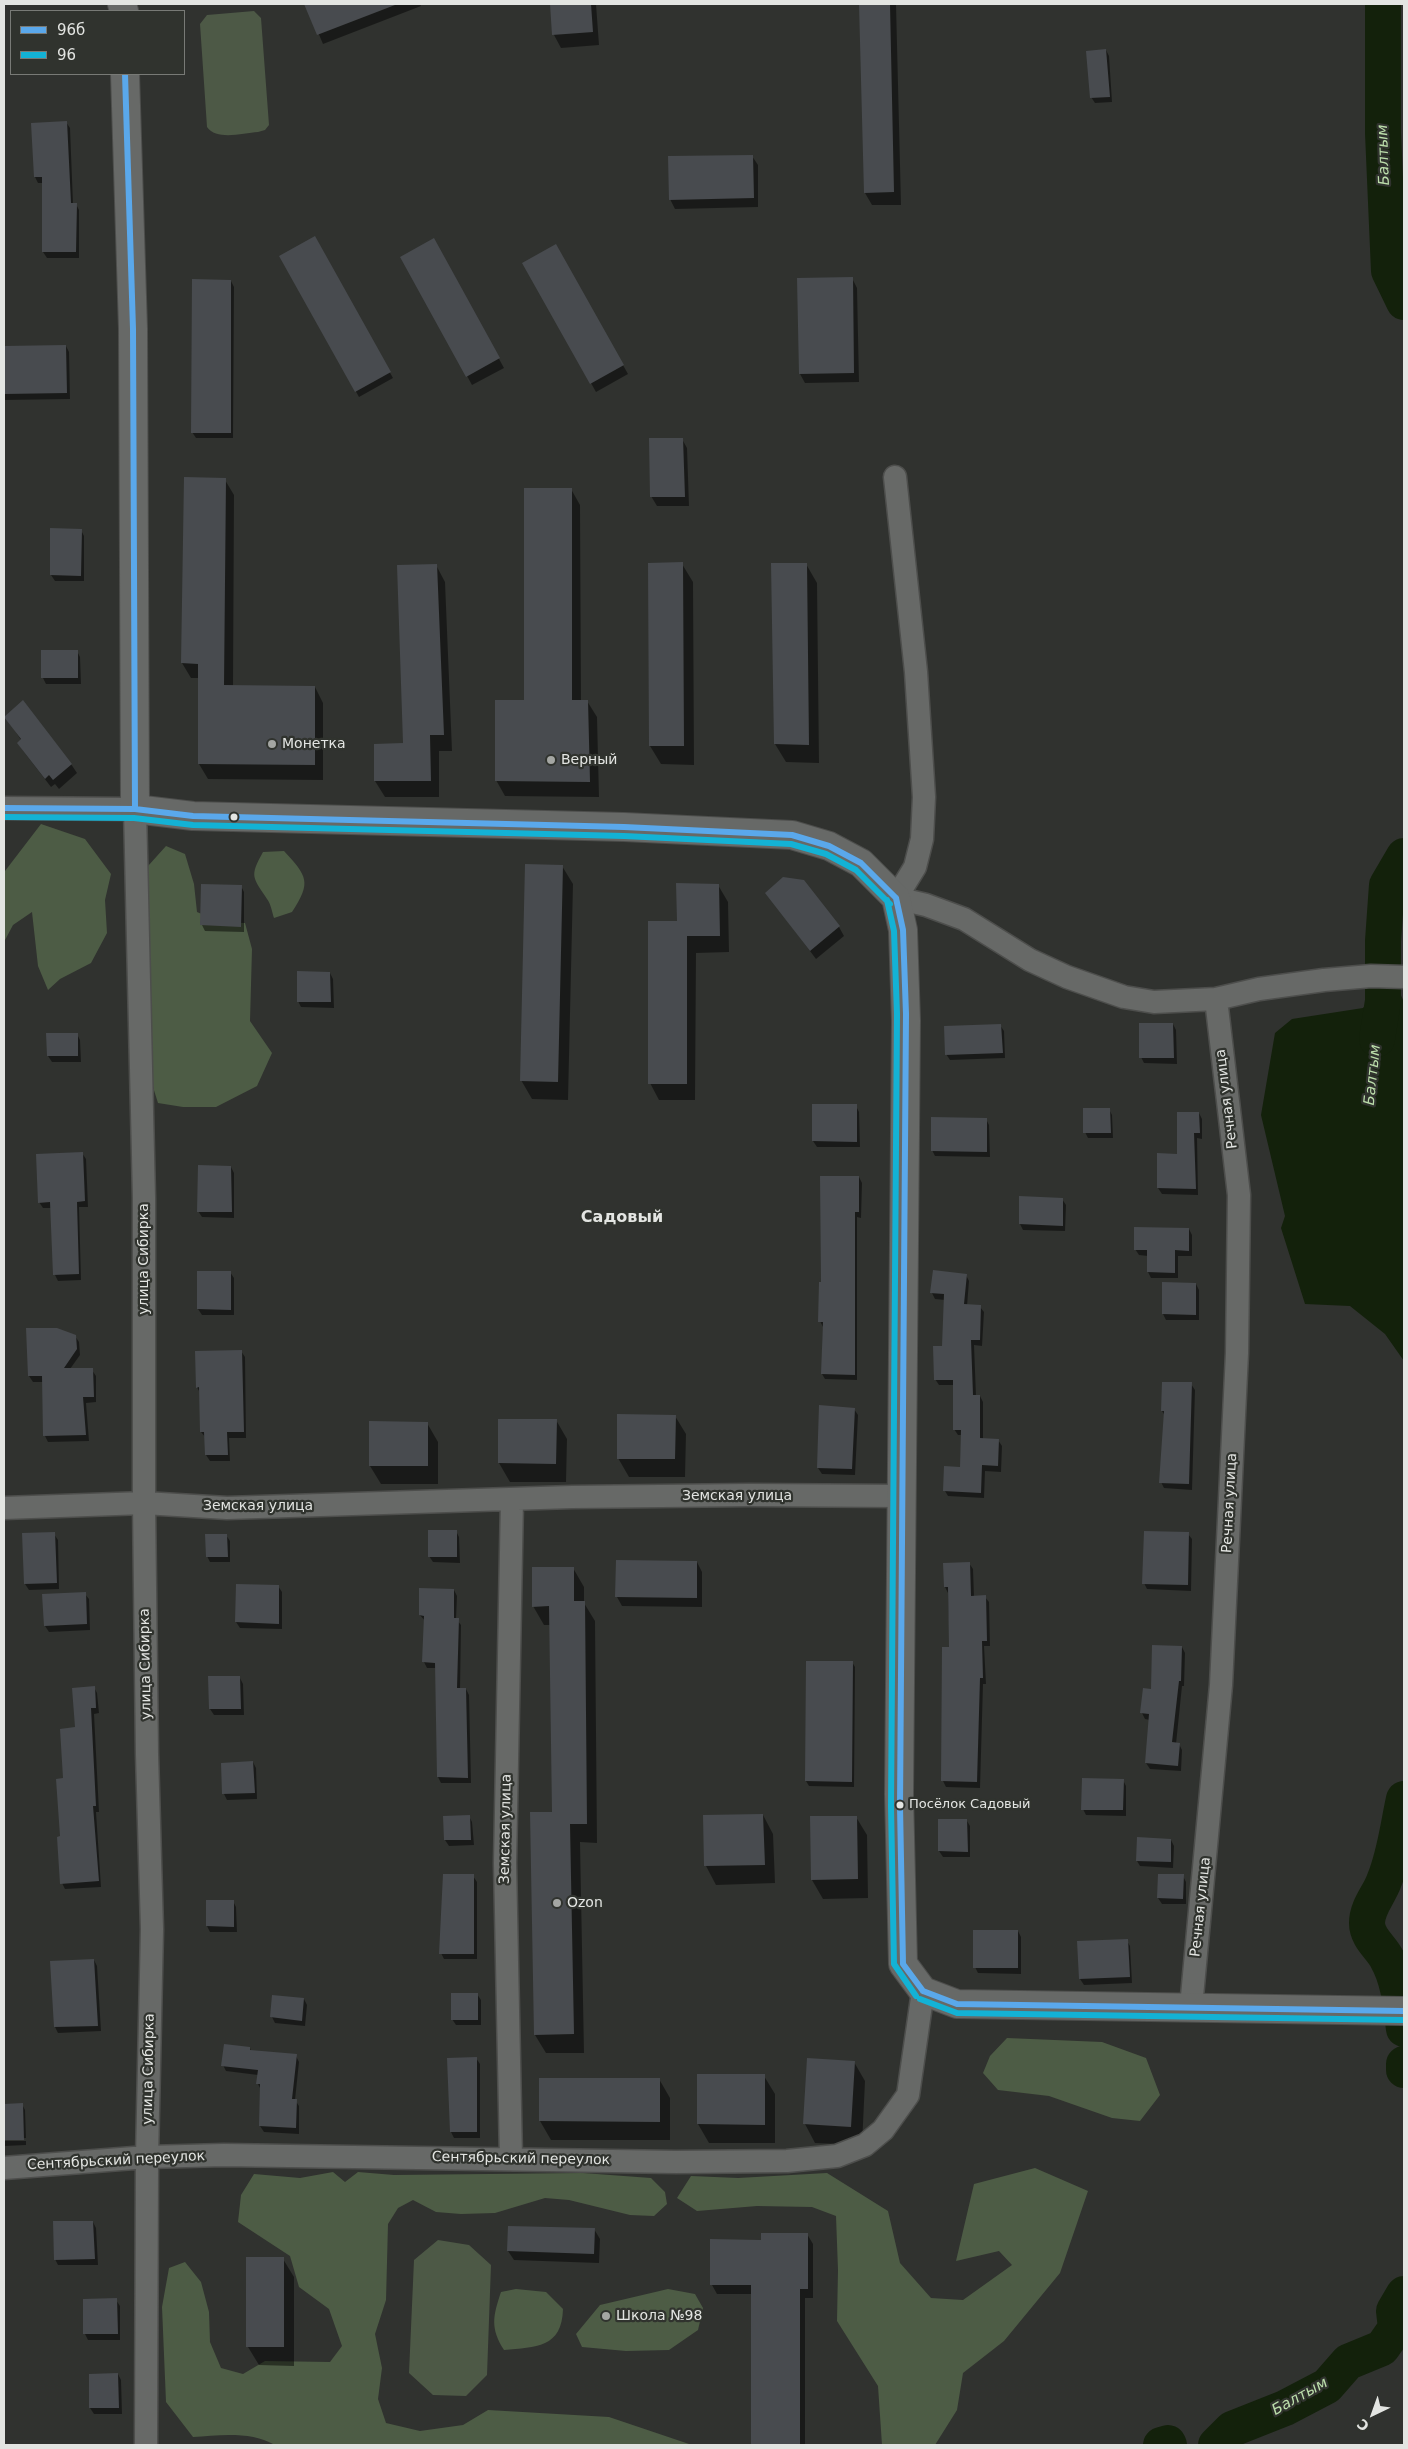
<!DOCTYPE html>
<meta charset="utf-8">
<style>
body{margin:0}
#map{position:relative;width:1408px;height:2449px;overflow:hidden;background:#30322f;font-family:"DejaVu Sans",sans-serif}
canvas{display:block}
.frame{position:absolute;inset:0;border:5px solid #e3e5e2;pointer-events:none}
.legend{position:absolute;left:10px;top:10px;width:175px;height:65px;box-sizing:border-box;background:#30332e;border:1px solid #787a76;margin:0;padding:6px 9px;list-style:none;font-size:15px;color:#e3e5e2}
.legend li{display:flex;align-items:center;gap:10px;height:25px}
.legend b{width:25px;border:1px solid #787a76}
.north{position:absolute;left:1348px;top:2389px;width:50px;height:50px;-webkit-text-stroke:4px #30332e;paint-order:stroke;rotate:222deg;font-size:14px;font-weight:700;line-height:20px;text-align:center;color:#e3e5e2}
.north::after{content:'';display:block;margin:auto;width:18px;height:22px;background:#e3e5e2;clip-path:polygon(50% 0,100% 100%,50% 72%,0 100%)}
</style>
<div id="map">
<canvas width="1408" height="2449"></canvas>
<div class="frame"></div>
<ul class="legend">
<li><b style="height:6px;background:#5aa8eb"></b>96б</li>
<li><b style="height:6px;background:#13b2d5"></b>96</li>
</ul>
<div class="north">С</div>
</div>
<script>
const ctx = document.querySelector('canvas').getContext('2d');
ctx.lineJoin = 'round';
function fillPath(path, color) {
  ctx.fillStyle = color;
  ctx.fill(path, 'evenodd');
}
function strokePath(path, color, width, dash) {
  ctx.strokeStyle = color;
  ctx.lineWidth = width;
  ctx.lineCap = dash ? 'butt' : 'round';
  ctx.setLineDash(dash || []);
  ctx.stroke(path);
}
function drawText(font, color, halo, rows, align = 'center') {
  ctx.font = font + ' "DejaVu Sans",sans-serif';
  ctx.lineWidth = 4.5;
  ctx.setLineDash([]);
  ctx.textBaseline = 'middle';
  ctx.strokeStyle = halo;
  ctx.fillStyle = color;
  for (const [text, x, y, turn = 0] of rows) {
    ctx.save();
    ctx.translate(x, y);
    ctx.rotate((+turn || 0) * Math.PI / 180);
    ctx.textAlign = isNaN(turn) ? turn : align;
    if (halo) ctx.strokeText(text, 0, 0);
    ctx.fillText(text, 0, 0);
    ctx.restore();
  }
}
const green = new Path2D(`
 M254 11 261 18 269 125 265 130 258 132C243 133 217 141 207 127L200 24 207 15Z
 M438 2240 469 2245 491 2265 487 2375 466 2396 433 2395 409 2373 414 2260Z`);
const forest = new Path2D(`
 M41 824 85 839 111 874 105 900 107 933 91 963 60 979 48 990 38 966 32 912 13 925 4 942V867L5 871Z
 M166 846 185 854 194 884 197 912 220 922 245 923 252 949 250 1021 272 1053 257 1086 216 1107H183L158 1103 152 1084 146 923 148 866Z
 M284 851C307 876 312 882 292 912L274 918C272 912 271 904 267 899 253 877 249 877 263 852Z
 M1007 2038 1102 2042 1146 2058 1160 2095 1140 2121 1112 2118 1049 2096 998 2090 983 2073 990 2056Z
 M1035 2168 1088 2191 1060 2273 1004 2341 963 2373 957 2410 935 2445H882L878 2386 837 2321 838 2270 836 2216 812 2207 757 2206 697 2211 677 2198 691 2176 738 2178 827 2173 888 2211 900 2263 931 2298 963 2300 1012 2265 999 2251 956 2261 974 2184Z
 M333 2172 345 2182 358 2172 394 2175 583 2173 651 2178 665 2192 667 2204 654 2216 630 2215 569 2200 545 2198 495 2213 461 2214 436 2212 413 2200 398 2208 388 2224 386 2300 375 2334 382 2368 378 2399 386 2423 420 2431 463 2425 488 2410 609 2417 692 2445H275C252 2431 219 2435 193 2437L166 2402 162 2307 169 2268 185 2262 201 2282 209 2312 210 2342 221 2368 243 2374 265 2361 330 2362 342 2346 329 2309 299 2287 290 2256 238 2222 241 2195 254 2174 300 2178Z
 M516 2289 546 2292 563 2309C562 2348 536 2347 504 2350 490 2328 493 2316 501 2292Z
 M668 2289 695 2294 703 2308 698 2330 669 2350 626 2351 582 2347 576 2334 600 2305Z`);
const water = new Path2D(`
 M1398 989 1404 1002V1361L1385 1334 1350 1306 1305 1304 1281 1228 1285 1216 1261 1115 1275 1033 1292 1019 1363 1008 1379 991Z`);
const shadow = new Path2D(`
 M306 4H420L421 6 323 44Z
 M551 4H596L599 45 561 48 554 35Z
 M860 4H896L901 205H872L865 193Z
 M1106 50 1109 56 1112 102 1095 103 1091 97Z
 M66 122 70 128 73 204H76L79 210V258H47L43 252 44 183H38L35 177Z
 M752 156 758 165V207L675 209 670 199Z
 M315 238 393 378 359 397 281 257Z
 M434 240 504 368 472 385 402 258Z
 M556 246 628 374 596 392 524 264Z
 M852 278 857 288 859 382 805 383 800 374Z
 M231 281 234 287 233 438H196L192 432Z
 M66 346 69 352 70 399 4 400V347Z
 M682 439 687 448 689 506H657L651 496Z
 M225 480 234 495 233 686 315 687 323 703V780L208 779 199 764 200 678H191L182 663Z
 M571 489 580 505 581 701H587L597 717 599 797 505 796 496 780 525 701Z
 M81 530 84 536V581H55L51 575Z
 M682 564 693 582 694 765 661 764 650 746Z
 M806 564 817 583 819 763 786 762 775 744Z
 M436 565 445 582 452 751H439V797H385L375 781 405 745Z
 M77 651 80 657 81 684H46L43 678Z
 M6 717 71 764 77 773 59 789 55 784 51 787 24 752 18 743 21 740Z
 M562 866 573 884 568 1100 532 1099 521 1080Z
 M718 885 728 902 729 952 696 953 695 1100H659L650 1083 678 922Z
 M241 886 244 892V932L205 931 202 925Z
 M767 894 839 927 844 936 816 959Z
 M330 973 333 979 334 1008 301 1007 298 1001Z
 M1173 1024 1176 1030 1177 1064 1144 1063 1141 1057Z
 M1000 1025 1004 1031 1005 1058 950 1060 946 1054Z
 M77 1034 80 1040 81 1062H52L48 1056Z
 M856 1106 859 1112 860 1147H817L813 1141Z
 M1109 1109 1112 1115 1113 1138H1088L1085 1132Z
 M1199 1113 1202 1119V1139L1197 1138 1198 1195 1162 1194 1158 1188 1178 1155Z
 M986 1119 989 1125 990 1157 935 1156 932 1150Z
 M82 1153 86 1159 88 1207H79L81 1280 58 1281 55 1275 52 1208H43L39 1202Z
 M231 1167 234 1173V1218L202 1217 198 1211Z
 M859 1177 862 1183 861 1218 857 1217V1380L825 1379 822 1374 823 1327 820 1321 822 1283Z
 M1062 1199 1066 1205 1065 1231 1023 1230 1020 1224Z
 M1189 1229 1192 1235V1256H1178V1278H1151L1148 1272V1256L1139 1255 1135 1249Z
 M230 1272 234 1278V1315H202L198 1309Z
 M966 1275 969 1281 967 1306 980 1307 984 1312 982 1346 974 1345 976 1396H980L983 1402V1439L998 1440 1002 1446 1001 1472 985 1471 984 1498 948 1496 945 1491 961 1468 962 1435H958L954 1429V1385H939L935 1379 943 1347 945 1300 935 1299 932 1293Z
 M1196 1284 1199 1290V1320H1166L1163 1314Z
 M75 1336 79 1342 80 1355 70 1369 92 1370 96 1376V1402L86 1403 89 1441 48 1442 45 1436 43 1382H33L29 1376Z
 M241 1351 245 1357 246 1438H229L230 1461H210L206 1455V1438L201 1432 200 1393 197 1387Z
 M1191 1384 1195 1390 1192 1490 1164 1488 1161 1482 1165 1416 1162 1411Z
 M854 1409 858 1415 855 1475 822 1474 818 1468Z
 M675 1416 686 1434 685 1477H629L618 1458Z
 M556 1420 567 1439 566 1482H510L499 1463Z
 M427 1423 438 1442V1484H381L370 1466Z
 M456 1531 459 1537 460 1563 433 1562 429 1556Z
 M54 1534 58 1540 59 1589 29 1590 25 1584Z
 M1188 1534 1192 1539 1191 1591 1147 1589 1144 1583Z
 M226 1535 230 1541V1562H210L207 1556Z
 M617 1561 697 1562 702 1572V1607L622 1606 617 1597Z
 M969 1563 973 1569 974 1597H985L989 1602 990 1646H984L986 1684H983L980 1788 946 1787 943 1781 950 1648 948 1593 945 1587 944 1564Z
 M573 1568 584 1587V1603L595 1621 597 1843 580 1842 584 2053H546L535 2035 553 1813 551 1625H544L533 1606Z
 M237 1585 278 1586 282 1592V1629L240 1628 236 1622Z
 M454 1590 457 1596 456 1619 461 1625 460 1690 466 1689 469 1695 471 1783H441L438 1777 436 1668H427L424 1662 425 1621 420 1615Z
 M85 1594 89 1599 90 1630 49 1632 45 1626Z
 M1182 1647 1185 1653 1184 1686H1182L1176 1744H1179L1182 1750 1181 1771 1150 1769 1146 1763 1150 1720 1145 1719 1142 1713 1152 1691Z
 M852 1662 855 1667 854 1787 809 1786 806 1781Z
 M209 1678H240L243 1684 244 1715H214L210 1709Z
 M94 1687 97 1693 99 1713 94 1714 99 1812H96L101 1887 65 1889 62 1883 61 1838 65 1780 77 1729Z
 M253 1762 256 1768 257 1799 227 1800 224 1794Z
 M1123 1780 1126 1786V1816L1086 1815 1083 1809Z
 M763 1815 773 1834 775 1883 716 1885 706 1866 704 1817Z
 M469 1816 472 1822 474 1845 449 1846 445 1840Z
 M856 1817 867 1835 868 1898 823 1899 812 1880Z
 M967 1821 970 1826V1857H943L939 1851Z
 M1171 1840 1174 1846 1173 1868 1140 1866 1137 1861Z
 M473 1876 477 1882V1959H444L441 1953Z
 M1183 1876 1186 1882V1904H1162L1158 1898Z
 M233 1901 236 1907 237 1932H210L207 1926Z
 M1018 1931 1021 1937V1974L978 1973 975 1967Z
 M1127 1941 1130 1946 1132 1983 1084 1985 1080 1979Z
 M94 1960 97 1966 101 2031 58 2033 55 2027Z
 M477 1994 481 2000V2025H456L452 2019Z
 M304 1999 307 2005 305 2026 275 2023 272 2017Z
 M250 2048 251 2051 296 2056 299 2062 295 2100 299 2106V2134L264 2132 260 2126 261 2090 258 2084V2075L226 2071 223 2065Z
 M476 2058 480 2064V2138H454L451 2132Z
 M808 2060 854 2062 865 2081 862 2145 815 2143 805 2124Z
 M698 2076H764L775 2094V2143H709L698 2124Z
 M540 2079H659L670 2098V2140H551L540 2121Z
 M22 2104 25 2110 26 2138 4 2139V2105Z
 M4 2141H26V2145L4 2146Z
 M93 2222 96 2228 98 2265H58L55 2259Z
 M594 2229 600 2239 599 2263 514 2260 508 2251Z
 M807 2234 813 2244V2298H805V2445H752V2294H717L712 2285 763 2241Z
 M283 2259 294 2277V2366L259 2365 248 2347Z
 M84 2300H116L120 2306V2340H88L85 2334Z
 M118 2374 121 2380 122 2414H94L90 2408Z`);
const river = new Path2D(`
 M1383 4V133L1389 271 1404 302
 M1377 1039 1383 1001V941L1387 885 1404 856
 M1404 1799C1398 1826 1395 1855 1384 1881 1379 1895 1367 1907 1367 1923 1367 1938 1381 1947 1387 1959 1399 1980 1401 2006 1404 2029
 M1404 2064V2070
 M1161 2445 1168 2443 1169 2445
 M1216 2445 1232 2429 1285 2408 1327 2386 1348 2362 1382 2348 1396 2328 1394 2311 1404 2294`);
const building = new Path2D(`
 M304 4H395V5L317 35Z
 M550 4H591L593 32 552 35Z
 M859 4H890L894 192 864 193Z
 M1106 49 1110 97 1090 98 1086 51Z
 M67 121 71 203H77L76 252H42V177H34L31 123Z
 M753 155 754 198 669 200 668 156Z
 M315 236 391 372 355 392 279 256Z
 M434 238 500 358 466 377 400 257Z
 M556 244 624 365 590 384 522 263Z
 M853 277 854 373 799 374 797 278Z
 M192 279 231 280V433H191Z
 M66 345 67 393 4 394V346Z
 M649 438H683L685 497H650Z
 M184 477 226 478 224 685 315 686V765L198 764V664L181 663Z
 M524 488H572V700H588L590 782 495 781V700H524Z
 M50 528 82 529 81 576 50 575Z
 M683 562 684 746H649L648 563Z
 M771 563H807L809 745 774 744Z
 M437 564 444 735H430L431 781H374V744L403 743 397 565Z
 M41 650H78V678H41Z
 M23 700 72 764 53 780 49 775 45 779 17 743 21 739 4 717Z
 M525 864 563 865 558 1082 520 1081Z
 M783 877 804 880 840 926 810 951 765 893Z
 M676 883 719 884 720 936H687V1084H648V921H677Z
 M201 884 242 885 241 927 200 925Z
 M297 971 330 972 331 1002H297Z
 M1139 1023H1173L1174 1058H1139Z
 M1001 1024 1003 1053 945 1055 944 1026Z
 M46 1033H78V1056H47Z
 M812 1104H857V1142L812 1141Z
 M1083 1108H1110L1111 1133H1083Z
 M1177 1112H1199L1200 1133H1194L1196 1189 1157 1188V1153L1177 1154Z
 M931 1117 987 1118V1152L931 1151Z
 M83 1152 85 1201 77 1202 79 1274 53 1275 50 1202 38 1203 36 1154Z
 M198 1165 231 1166 232 1212H197Z
 M820 1176H859V1212H855V1375L821 1374 823 1322H818L819 1282H821Z
 M1019 1196 1063 1198V1226L1019 1224Z
 M1134 1227 1189 1228V1251L1175 1250V1273L1147 1272V1250H1134Z
 M933 1270 967 1274 964 1304 981 1305 980 1340H971L973 1395H980V1438L999 1439 998 1466 982 1465 981 1493 943 1491 944 1466 960 1467 961 1430H953V1380H934L933 1346H942L944 1294 930 1293Z
 M197 1271H231V1310L197 1309Z
 M1162 1282 1196 1283V1315L1162 1314Z
 M26 1328H57L76 1335 77 1349 64 1368H93L94 1397H83L86 1435 43 1436 42 1376H28Z
 M242 1350 244 1432H227L228 1455H205L204 1432H200L199 1387 196 1388 195 1351Z
 M1162 1382H1192L1189 1484 1159 1483 1164 1411H1161Z
 M819 1405 855 1408 852 1469 817 1468Z
 M617 1414 676 1415 675 1459H617Z
 M498 1419H557L556 1464 498 1463Z
 M369 1421 428 1422V1466H369Z
 M428 1530H457V1557H428Z
 M1144 1531 1189 1532 1188 1585 1142 1584Z
 M55 1532 57 1583 24 1584 22 1533Z
 M205 1534H227L228 1557H206Z
 M616 1560 697 1561V1598L615 1597Z
 M970 1562 971 1596 986 1595 987 1641H982L983 1678H980L977 1782 941 1781 942 1647H949L948 1587H944L943 1563Z
 M532 1567H574V1601H585L587 1824H570L574 2034 534 2035 530 1812H552L549 1606 532 1607Z
 M236 1584 279 1585V1624L235 1622Z
 M419 1588 454 1589V1618H459L457 1688H466L468 1778 437 1777 435 1663 422 1662 424 1616 419 1615Z
 M86 1592 87 1624 44 1626 42 1594Z
 M1152 1645 1182 1646 1181 1681H1179L1172 1742 1180 1743 1178 1766 1145 1763 1149 1714 1140 1713 1143 1688 1151 1689Z
 M806 1661H853L852 1782 805 1781Z
 M208 1676H240L241 1709H209Z
 M95 1686 96 1708H91L96 1806H93L99 1881 60 1884 57 1837 60 1836 56 1779 63 1778 60 1729 75 1727 72 1688Z
 M253 1761 255 1793 222 1794 221 1763Z
 M1082 1778 1124 1779 1123 1810H1081Z
 M763 1814 765 1865 704 1866 703 1815Z
 M470 1815 471 1840H444L443 1816Z
 M810 1816H857L858 1879 811 1880Z
 M938 1819H967L968 1852 938 1851Z
 M1137 1837 1171 1839V1862L1136 1861Z
 M443 1874H474V1954H439Z
 M1158 1874H1184L1183 1899 1157 1898Z
 M206 1900H234V1927L206 1926Z
 M973 1930H1018V1968H973Z
 M1128 1939 1130 1977 1079 1979 1077 1941Z
 M94 1959 98 2026 54 2027 50 1961Z
 M451 1993H478V2020H451Z
 M272 1995 304 1998 302 2021 270 2017Z
 M224 2044 250 2047V2050L297 2054 292 2099H297L296 2128 259 2126 260 2084H256L258 2070 221 2066Z
 M477 2057V2132H450L447 2058Z
 M807 2058 855 2061 851 2127 803 2124Z
 M697 2074H765V2125L697 2124Z
 M539 2078H660V2122L539 2121Z
 M23 2103 24 2140H4V2104Z
 M53 2221H93L95 2259 54 2260Z
 M508 2226 595 2228 594 2254 507 2251Z
 M761 2233H808V2289H800V2445H751V2285H710V2239L761 2240Z
 M246 2257H284V2347H246Z
 M117 2298 118 2334H83V2299Z
 M118 2373 119 2408H89V2374Z`);
const minor = new Path2D(`
 M895 477 916 672 924 797 922 839 915 867 896 898 926 905 964 919 1030 960 1067 977 1124 997 1154 1002 1216 999 1259 989 1324 980 1371 976 1404 977
 M4 808 135 809 144 1198V1503L147 1754 152 1929 147 2157 146 2445
 M4 1508 144 1503 227 1508 572 1497 749 1495 902 1496
 M1191 2007 1221 1685 1237 1353 1239 1195 1216 999
 M511 2159 505 1863 512 1500
 M4 2168 147 2157 224 2155 676 2162 787 2161 837 2156 865 2145 883 2130 908 2095 923 1991`);
const tertiary = new Path2D(`
 M122 4 124 11
 M125 74 133 329 135 809 193 816 624 827 792 835 829 846 861 863 896 898 903 930 906 1021 899 1794 903 1964 923 1991 957 2004 1404 2011`);
const bus1 = new Path2D(`
 M125 74 133 329 135 809
 M4 808 135 809 193 816 624 827 792 835 829 846 861 863 896 898
 M896 898 903 930 906 1014 900 1806 903 1964 923 1991
 M923 1991 957 2004 1404 2011`);
const bus2 = new Path2D(`
 M4 817 134 818 193 825 624 836 791 844 826 854 856 870 890 904
 M887 900 894 931 897 1014 891 1806 894 1964 916 1996
 M920 1999 957 2013 1404 2020`);
const markers = [
 [272,744,5,"#a4a6a3"],
 [551,760,5,"#a4a6a3"],
 [234,817,4.5,"#e3e5e2"],
 [900,1805,4.5,"#e3e5e2"],
 [557,1903,5,"#a4a6a3"],
 [606,2316,5,"#a4a6a3"]
];
const busNames = [
 ["Посёлок Садовый",909,1805]
];
const poiNames = [
 ["Монетка",282,744],
 ["Верный",561,760],
 ["Ozon",567,1903],
 ["Школа №98",616,2316]
];
const streetNames = [
 ["Речная улица",1227,1099,-97],
 ["улица Сибирка",144,1259,-90],
 ["Земская улица",737,1496],
 ["Речная улица",1230,1503,-87],
 ["Земская улица",258,1506],
 ["улица Сибирка",146,1664,-91],
 ["Земская улица",506,1829,-89],
 ["Речная улица",1201,1907,-84],
 ["улица Сибирка",149,2069,-89],
 ["Сентябрьский переулок",521,2159,1],
 ["Сентябрьский переулок",116,2161,-3]
];
const waterNames = [
 ["Балтым",1384,155,-92],
 ["Балтым",1373,1075,-84],
 ["Балтым",1300,2397,-29]
];
const quarterNames = [
 ["Садовый",622,1218]
];
fillPath(green, '#4d5946');
fillPath(forest, '#4d5c45');
fillPath(water, '#13210b');
fillPath(shadow, '#0007');
strokePath(river, '#13210b', 36);
fillPath(building, '#484b4f');
strokePath(minor, '#4d4e4c', 25);
strokePath(tertiary, '#4d4e4c', 30);
strokePath(minor, '#676967', 22);
strokePath(tertiary, '#676967', 28);
strokePath(bus1, '#5aa8eb', 6);
strokePath(bus2, '#13b2d5', 6);
for (const [x, y, r, color] of markers) {
  const dot = new Path2D();
  dot.arc(x, y, r, 0, 2 * Math.PI);
  ctx.fillStyle = color;
  ctx.fill(dot);
  strokePath(dot, '#30332e', 2);
}
drawText('13px', '#e3e5e2', '#30332e', busNames, 'left');
drawText('14px', '#e3e5e2', '#30332e', poiNames, 'left');
drawText('14px', '#e3e5e2', '#30332e', streetNames);
drawText('italic 15px', '#bcdeab', '#30332e', waterNames);
drawText('bold 16px', '#e3e5e2', '#30332e', quarterNames);
</script>
